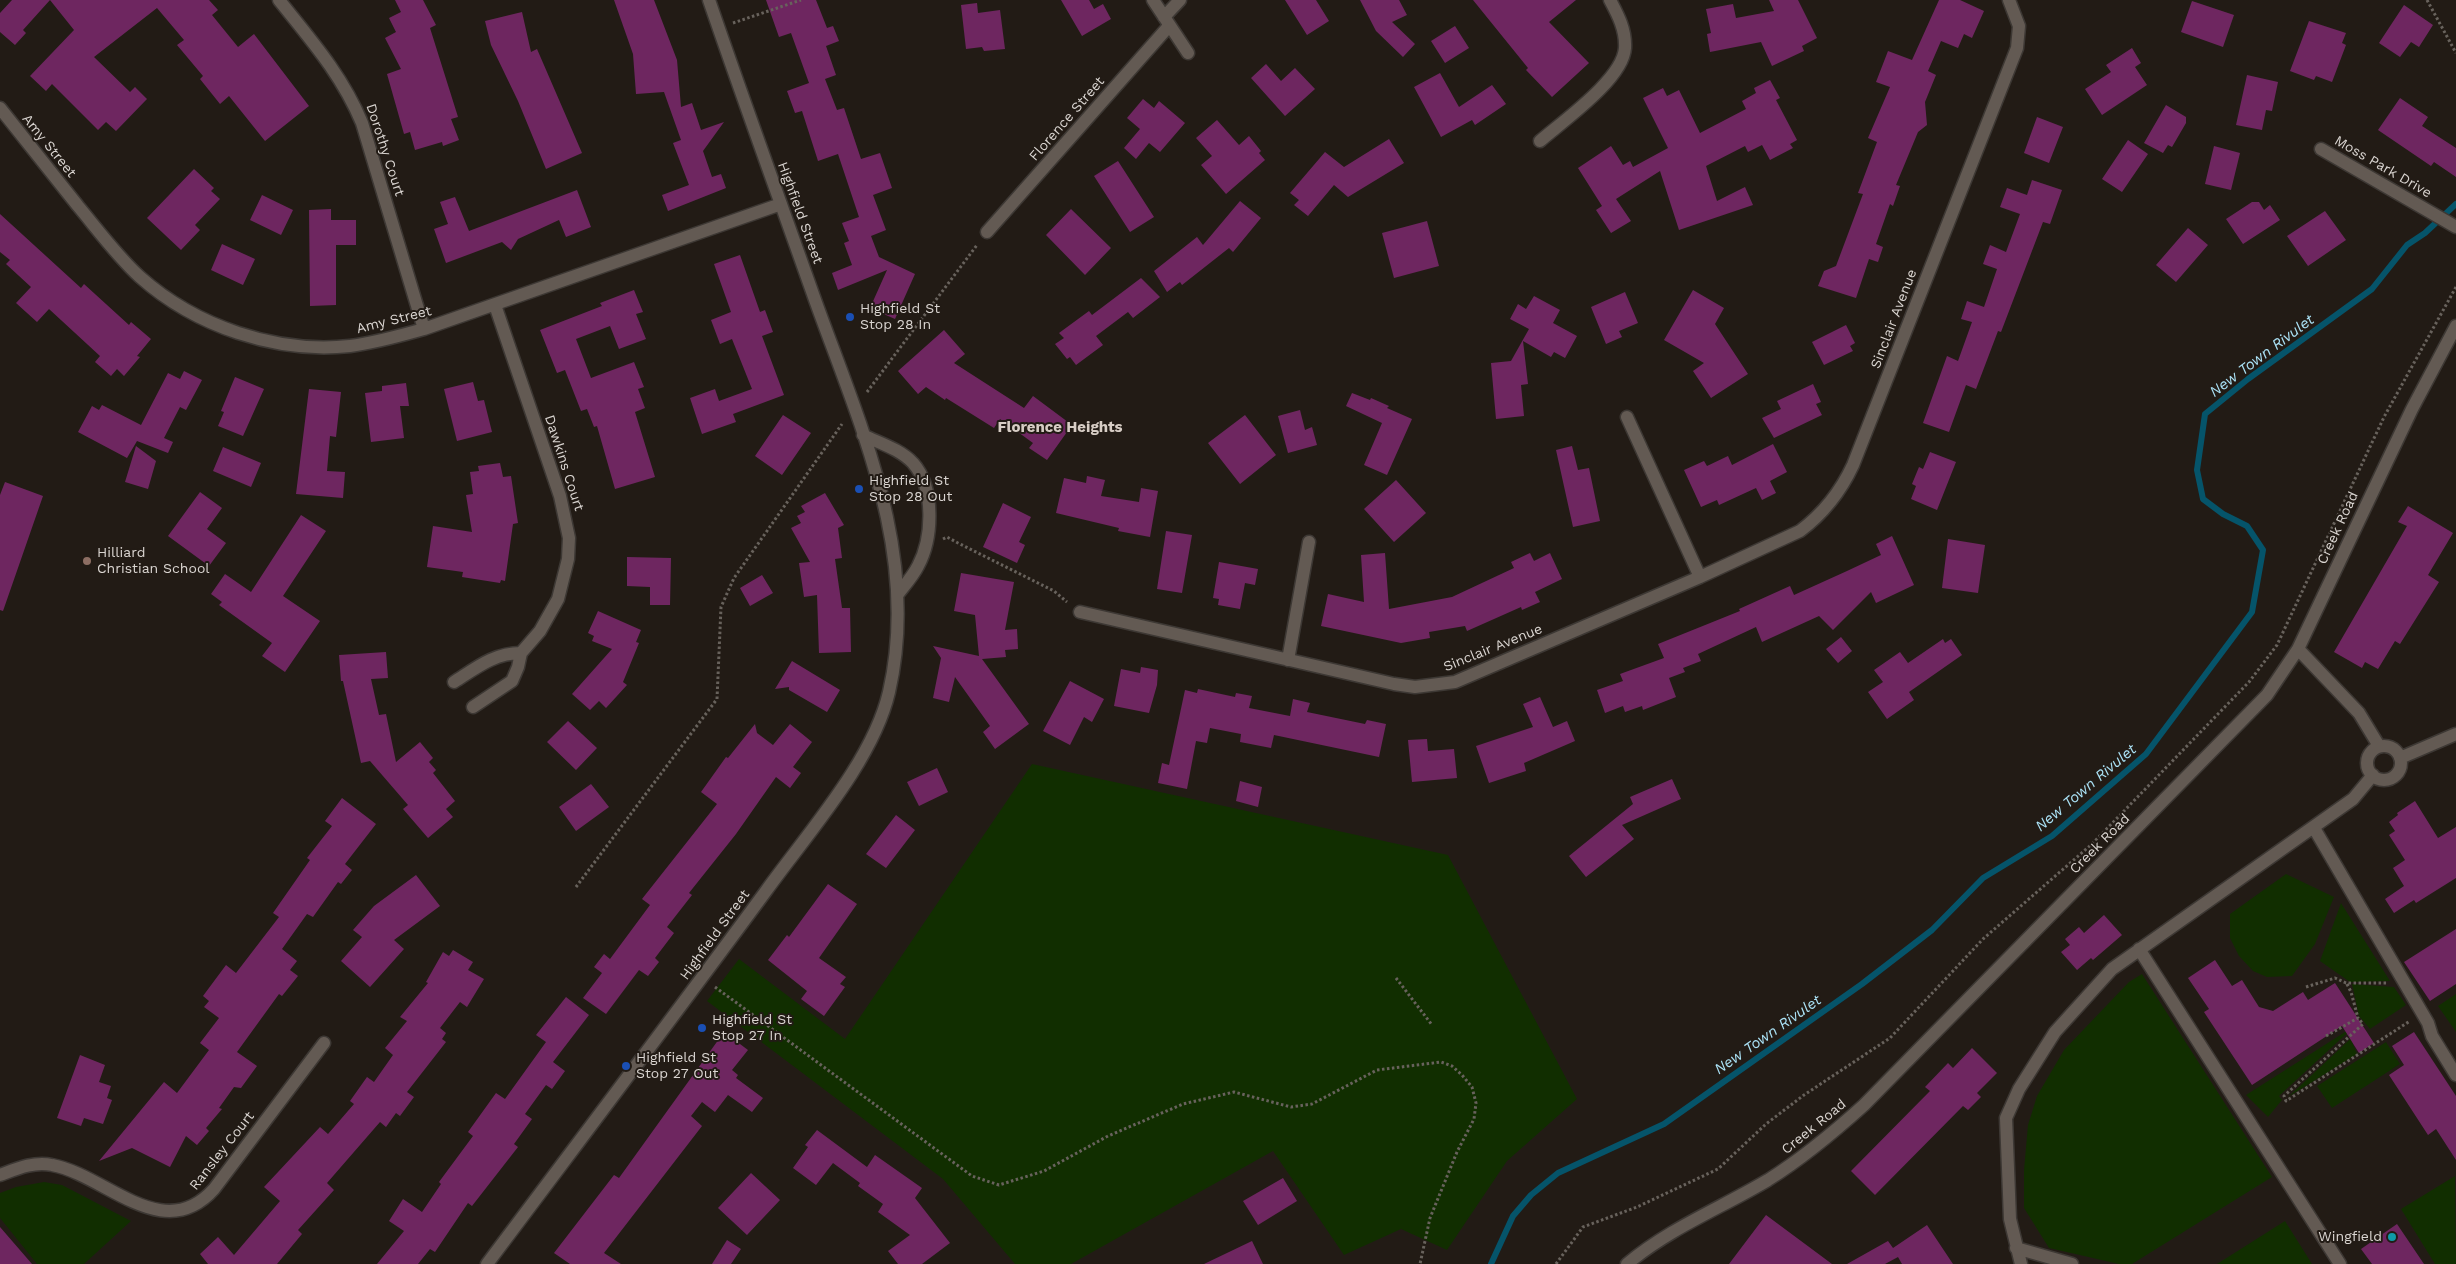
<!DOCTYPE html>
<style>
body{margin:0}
canvas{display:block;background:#221b15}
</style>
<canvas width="2456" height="1264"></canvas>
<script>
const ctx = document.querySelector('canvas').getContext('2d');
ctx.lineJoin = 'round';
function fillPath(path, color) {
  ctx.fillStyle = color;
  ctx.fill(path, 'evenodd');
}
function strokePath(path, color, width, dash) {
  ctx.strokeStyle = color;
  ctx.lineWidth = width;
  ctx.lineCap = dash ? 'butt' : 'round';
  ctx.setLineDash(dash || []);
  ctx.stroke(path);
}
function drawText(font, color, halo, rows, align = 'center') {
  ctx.font = font + ' "Work Sans",sans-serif';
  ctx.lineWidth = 4;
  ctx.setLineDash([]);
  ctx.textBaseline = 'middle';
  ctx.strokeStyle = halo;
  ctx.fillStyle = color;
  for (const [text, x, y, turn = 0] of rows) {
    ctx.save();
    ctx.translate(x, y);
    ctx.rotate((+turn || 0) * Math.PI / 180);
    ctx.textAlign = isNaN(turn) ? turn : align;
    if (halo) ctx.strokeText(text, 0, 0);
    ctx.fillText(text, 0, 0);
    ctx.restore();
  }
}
const green = new Path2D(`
 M1032 764 1448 855 1577 1099 1507 1161 1447 1250 1401 1229 1344 1255 1273 1151 1071 1264H1015L943 1179 707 1001 739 959 845 1039Z
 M2286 874 2334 897 2315 944 2292 976 2267 977 2253 971 2239 956 2230 938V914Z
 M2341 903 2390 981 2350 982 2320 961Z
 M2142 974 2272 1177 2132 1264H2119L2049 1248 2024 1208V1170L2028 1125 2037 1096 2064 1050 2129 982Z
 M2352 984 2394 987 2406 1005 2370 1029 2359 1016Z
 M2456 994V1032L2438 1006Z
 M2356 1025 2279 1096 2282 1100 2268 1117 2246 1095Z
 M2360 1030 2362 1034 2352 1042 2357 1054 2288 1097Z
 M2386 1042 2400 1064 2332 1108 2317 1086Z
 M2455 1176 2456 1264H2435L2401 1209Z
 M44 1182 62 1185 131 1221 84 1264H37L0 1218V1193L16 1187Z
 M2285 1221 2312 1264H2217Z`);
const stream = new Path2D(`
 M1491 1264 1513 1216 1531 1195 1558 1173 1664 1124 1862 984 1932 930 1983 878 2052 836 2146 754 2252 612 2263 550 2247 526 2223 514 2203 499 2197 470 2205 414 2248 379 2372 289 2407 245 2425 233 2456 204`);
const building = new Path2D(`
 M12 0H50L23 30 26 33 15 45 0 32V13Z
 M50 0H209L218 10 212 15 238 47 254 34 309 106 265 141 229 96 220 104 200 79 203 76 177 45 184 40 157 8 94 57 130 92 135 87 147 99 116 131 106 122 98 130 52 84 46 91 30 76 74 30Z
 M395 0H423L436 25 430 28 458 117 451 119 459 140 443 146 442 142 415 150 410 132 404 134 387 74 401 69 385 38 396 32 389 18 401 12Z
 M614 0H654L677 60 681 107 692 103 701 130 724 122 703 151 712 177 721 174 726 188 668 211 662 195 689 185 673 143 681 140 664 92 636 94 633 54Z
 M766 0H816L827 28 833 26 839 41 826 46 836 75 825 79 837 110 844 108 861 159 880 153 892 188 873 195 886 230 871 236 879 257 915 274 895 319 870 308 887 270 838 290 832 273 852 265 844 243 849 241 842 223 859 217 838 154 818 161 802 111 795 113 787 91 809 83 791 33 779 37Z
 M1061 0H1089L1094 9 1103 4 1111 19 1082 36Z
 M1285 0H1316L1329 21 1307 35Z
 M1360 0H1399L1407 15 1392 22 1415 44 1403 57 1376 31Z
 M1473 0H1576L1549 22 1589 63 1552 97 1526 70 1528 68Z
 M1769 0H1798L1817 38 1802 46 1804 51 1772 66 1761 42 1710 52 1707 34 1711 33 1706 9 1733 4 1736 18 1774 11Z
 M1939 0H1960L1984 11 1972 38 1964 34 1958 48 1941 41 1928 71 1936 75 1925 102 1927 125 1918 132 1896 185 1900 186 1893 206 1890 204 1876 244 1883 247 1878 262 1869 259 1856 298 1818 286 1824 271 1836 266 1863 194 1858 193 1877 142 1868 138 1890 87 1876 82 1888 51 1912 60Z
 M2192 1 2234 15 2223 47 2181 32Z
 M977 3 978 13 1000 10 1005 49 984 51 982 47 966 49 961 5Z
 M2404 5 2433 25 2419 47 2411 42 2400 57 2379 43Z
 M522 12 531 52 537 49 582 153 546 169 518 101 491 45 485 21Z
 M2309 21 2346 33 2342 43 2346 45 2332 82 2316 76 2314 80 2290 71Z
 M1455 26 1469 48 1445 63 1431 41Z
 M2132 48 2141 63 2135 67 2147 85 2102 115 2085 89 2111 72 2106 65Z
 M1266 64 1281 81 1295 68 1315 89 1285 116 1251 78Z
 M1440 73 1459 107 1492 85 1506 104 1475 125 1472 120 1441 137 1414 87Z
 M2247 75 2278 82 2272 111 2266 110 2262 130 2236 125Z
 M1770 80 1780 98 1776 100 1797 140 1790 144 1793 148 1770 160 1762 145 1748 152 1745 146 1706 166 1717 201 1745 187 1753 205 1679 230 1660 171 1616 199 1631 221 1611 233 1596 210 1602 206 1578 168 1611 146 1623 165 1630 161 1633 167 1668 148 1643 98 1663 88 1667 96 1679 90 1700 133 1746 109 1742 101 1756 93 1754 88Z
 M2400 98 2428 117 2422 126 2456 148V177L2434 162 2431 166 2378 130Z
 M1143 99 1154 108 1159 101 1185 123 1160 152 1149 143 1136 159 1124 148 1140 129 1127 118Z
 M2166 105 2186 117V123L2172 147 2168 145 2163 153 2144 143Z
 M2037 117 2063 127 2049 163 2024 153Z
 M1217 120 1239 145 1249 136 1261 151 1259 153 1265 160 1226 194 1201 165 1212 156 1196 138Z
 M1389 139 1404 163 1348 197 1334 185 1308 216 1294 205 1299 200 1290 193 1325 152 1344 167Z
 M2128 140 2148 154 2122 192 2102 179Z
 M2214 146 2240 153 2231 190 2205 184Z
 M1118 161 1154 217 1130 232 1094 176Z
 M194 169 214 188 211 191 220 199 195 225 200 230 181 250 147 218Z
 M2032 180 2062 190 2050 224 2043 222 2001 332 1998 331 1976 389 1966 385 1949 432 1923 423 1947 356 1958 361 1972 322 1961 319 1967 301 1984 307 1997 269 1983 264 1990 245 2006 252 2020 214 2000 207 2007 188 2027 195Z
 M577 190 591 227 566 237 559 220 518 239 511 250 502 242 446 263 434 229 448 224 440 202 455 197 469 231Z
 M262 195 293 210 281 235 250 220Z
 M1240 201 1261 218 1233 252 1229 248 1182 285 1180 282 1167 292 1154 271 1197 237 1203 245Z
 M2252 202H2259L2264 210 2270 205 2280 220 2243 244 2226 219Z
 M331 209V220H356V245H336V305L310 306 309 210Z
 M1071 209 1111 248 1085 275 1046 235Z
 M2325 211 2346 240 2308 266 2287 236Z
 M0 214 81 288 84 284 129 325 131 322 151 339 137 356 140 357 124 376 117 369 111 376 95 362 100 356 49 309 37 322 16 303 31 287 6 264 10 260 0 252Z
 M1427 221 1439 266 1394 278 1382 233Z
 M2188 228 2208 245 2176 282 2156 265Z
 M222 244 255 259 243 285 211 270Z
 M740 255 760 312 765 310 773 332 762 336 784 395 733 414 736 422 702 434 690 398 715 389 719 401 752 389 732 339 720 344 711 320 731 312 714 264Z
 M1141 278 1160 297 1133 318 1128 312 1096 336 1103 345 1076 365 1070 357 1067 359 1055 344 1064 338 1059 333 1089 311 1092 315Z
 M634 290 643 312 636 314 646 339 619 349 610 326 576 339 591 378 634 362 644 387 638 389 645 408 635 412 655 477 615 489 597 426 594 427 587 409 581 411 565 370 557 373 540 330 602 306 600 303Z
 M1693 290 1724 308 1715 324 1748 374 1711 398 1693 371 1704 363 1664 340Z
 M1625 292 1638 323 1619 331 1622 337 1606 344 1591 307Z
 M1534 296 1560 310 1553 323 1577 336 1565 358 1554 352 1551 357 1523 341 1528 384 1521 385 1524 416 1496 419 1491 363 1511 361 1529 329 1510 319 1518 304 1526 309Z
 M1846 325 1855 343 1850 346 1853 351 1824 365 1812 342Z
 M944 330 965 354 954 363 1024 408 1033 396 1072 425 1047 460 1029 448 1033 443 1000 419 994 428 946 398 945 400 926 387 918 394 898 371Z
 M184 371 202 380 186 410 180 407 164 438 173 442 168 453 137 441 127 458 78 432 92 406 99 410 102 405 141 425 168 373 180 379Z
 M235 377 264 389 243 436 218 426 224 412 221 411Z
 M473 382 478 401 484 400 492 432 457 441 444 389Z
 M406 383 409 406H400L404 438 371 442 365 393 382 391V386Z
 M1813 384 1821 402 1816 404 1822 415 1774 438 1762 418 1781 409 1777 401Z
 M309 389 341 392 336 437 330 436 327 471 345 472 343 498 296 494Z
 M1352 393 1370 400 1371 398 1389 406 1387 408 1412 419 1387 475 1364 465 1382 423 1346 406Z
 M1300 410 1305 430 1312 427 1317 445 1288 453 1278 416Z
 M783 415 811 433 782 475 755 456Z
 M1245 415 1276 455 1240 484 1208 443Z
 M1773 444 1787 472 1770 481 1776 493 1762 500 1756 488 1719 505 1717 500 1701 507 1684 470 1704 461 1707 466 1728 456 1732 465Z
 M136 446 156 461 148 489 125 482Z
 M1572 446 1578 470 1589 468 1600 521 1573 527 1556 450Z
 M223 447 261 463 251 487 213 471Z
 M1930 452 1956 462 1937 510 1911 499 1916 486 1912 484 1919 467 1923 469Z
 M500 463 503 477 511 476 518 523 513 524 505 581 501 580 500 583 462 577 463 572 427 567 433 526 472 532 466 495 473 494 470 472 479 471 478 466Z
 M1087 476 1105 480 1101 496 1139 502 1141 488 1158 491 1150 537 1118 531 1119 528 1056 513 1064 478 1086 483Z
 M1396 480 1426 513 1394 542 1364 509Z
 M5 482 43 496 3 611 0 610V495Z
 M200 492 222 508 207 529 226 543 209 566 168 536Z
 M825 493 844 525 838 528 842 558 835 559 842 608H850L851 652 819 653 817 595 804 597 799 563 810 562 791 528 801 523 797 516 805 512 801 506Z
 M1003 503 1031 517 1019 542 1025 545 1017 563 983 547Z
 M2408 506 2453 533 2428 575 2439 582 2400 644 2395 641 2378 669 2365 662 2362 668 2334 652 2407 526 2398 522Z
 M301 515 326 531 283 596 320 621 285 672 262 656 272 643 219 605 222 602 211 594 225 574 251 592Z
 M1166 531 1192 535 1182 593 1157 589Z
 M1892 536 1914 585 1876 603 1871 592 1833 630 1819 616 1762 642 1756 627 1698 654 1701 661 1683 668 1685 672 1669 678 1676 697 1643 710 1642 706 1625 712 1623 706 1605 713 1597 690 1623 681 1620 674 1664 658 1658 644 1740 611 1739 609 1790 586 1794 595 1847 571 1881 555 1876 544Z
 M1948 539 1985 545 1978 593 1942 588Z
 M1385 553 1389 609 1452 597 1514 568 1511 562 1530 553 1534 561 1550 553 1562 579 1535 592 1540 602 1522 610 1521 607 1467 631 1465 626 1429 632 1430 638 1401 643 1321 626 1328 594 1364 602 1361 555Z
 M627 557 671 558 670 605H650V587L627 586Z
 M1219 562 1258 569 1255 585 1245 583 1240 609 1218 605 1219 599 1213 598Z
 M961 573 1014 582 1005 630 1017 629 1018 649 1005 650 1006 657 982 659 1029 724 995 749 983 732 990 726 955 677 949 702 933 698 941 658 933 646 979 656 975 615 954 611Z
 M762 575 773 593 750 606 740 588Z
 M598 611 641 630 636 642 639 643 623 682 627 685 606 708 599 701 590 710 572 694 612 649 592 641 594 636 588 633Z
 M1841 637 1852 651 1838 663 1826 649Z
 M1943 639 1945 643 1951 639 1962 655 1909 692 1914 700 1887 719 1868 692 1883 682 1874 670 1900 652 1908 663Z
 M386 652 388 678 371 679 379 715 386 714 396 762 420 742 433 758 429 762 436 770 433 773 455 801 446 809 453 817 428 838 403 809 408 805 370 761 361 763 343 681H341L339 655Z
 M792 661 840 690 827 712 789 690V687L775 689Z
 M1141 667 1158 670 1157 685 1149 713 1114 706 1121 669 1140 673Z
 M1070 681 1104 699 1092 722 1084 717 1070 745 1043 731Z
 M1198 689 1235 697 1236 693 1252 696 1249 708 1290 716 1293 699 1310 703 1307 712 1365 724 1367 720 1386 724 1379 757 1274 735 1271 748 1240 742 1241 734 1210 728 1207 743 1196 741 1187 789 1158 783 1162 763 1169 765 1185 690 1197 693Z
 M1540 697 1553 727 1567 721 1575 741 1524 763 1526 771 1489 783 1476 746 1533 727 1523 704Z
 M568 721 597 748 576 770 547 742Z
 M755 724 757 733 773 745 790 724 812 742 793 767 801 773 790 788 776 777 736 834 689 893 692 895 667 927 674 933 655 958 659 962 648 976 639 970 606 1014 583 998 602 973 594 967 604 954 610 959 650 905 642 899 717 804 701 792 726 757 728 758Z
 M1427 739 1428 751 1454 749 1457 778 1412 782 1408 740Z
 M937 768 948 792 919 806 907 782Z
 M1672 779 1681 799 1622 825 1634 839 1586 877 1569 856 1633 804 1630 797Z
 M1240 781 1262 787 1258 807 1236 801Z
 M591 784 609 807 576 831 559 807Z
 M342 798 376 824 345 864 352 870 341 884 338 882 313 917 307 914 282 949 297 961 290 970 298 976 282 996 279 994 237 1052 257 1066 241 1088 234 1087 219 1108 222 1109 206 1128 209 1131 197 1145 186 1136 170 1167 132 1148 99 1161 164 1082 177 1093 209 1050 200 1043 219 1018 204 1007 209 1001 203 996 226 965 236 973 279 917 273 913 310 860 307 858 332 826 325 821Z
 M2415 801 2438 838 2456 827V878L2416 903 2414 900 2394 913 2385 899 2404 886 2393 868 2405 860 2389 835 2395 831 2389 822 2398 815 2397 813Z
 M896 815 915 830 886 868 866 854Z
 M416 875 440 906 394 940 404 949 370 987 341 961 362 937 353 930 374 906Z
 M828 884 857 904 819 958 846 977 840 984 845 987 824 1016 801 999 807 991 768 960 787 935 789 937Z
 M2104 915 2122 935 2093 960 2091 958 2077 970 2061 952 2070 945 2065 939 2079 927 2084 933Z
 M2456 929V984L2430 1001 2404 962Z
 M453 950 473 962 468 970 484 979 467 1007 460 1002 440 1028 446 1033 442 1039 446 1042 407 1092 414 1097 400 1116 396 1113 386 1127 380 1122 327 1183 334 1190 298 1230 302 1234 277 1264H208L200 1254 218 1237 234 1255 280 1201 264 1187 320 1127 328 1134 354 1104 350 1101 367 1077 374 1082 393 1055 385 1048 407 1021 400 1017 428 983 426 982 443 952 449 956Z
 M2215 960 2232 986 2242 980 2259 1007 2273 1011 2303 992 2308 1000 2335 983 2374 1043 2359 1053 2342 1026 2252 1085 2204 1012 2209 1009 2188 978Z
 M566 997 589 1015 553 1062 565 1071 552 1089 546 1085 525 1114 532 1119 514 1144 518 1147 472 1206 468 1203 435 1252 430 1249 418 1264H377L404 1231 389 1221 403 1199 422 1212 441 1184 439 1182 473 1136 468 1132 496 1093 505 1099 546 1042 536 1035Z
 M724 1032 748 1050 732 1070 738 1075 736 1078 763 1098 752 1112 728 1095 715 1112 702 1102 691 1116 702 1126 604 1253 621 1264H570L554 1253 614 1175 619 1178Z
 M2414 1032 2456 1096V1160L2436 1129 2428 1135 2389 1075 2404 1065 2392 1046Z
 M1972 1048 1997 1073 1977 1093 1981 1097 1968 1110 1963 1106 1875 1195 1851 1171 1930 1091 1925 1087 1948 1063 1953 1068Z
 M80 1055 105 1065 99 1082 111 1086 107 1098 112 1100 103 1124 84 1118 81 1126 57 1118Z
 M817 1130 867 1167 875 1155 922 1188 915 1198 950 1243 922 1264H898L888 1251 910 1235 878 1212 883 1204 858 1186 860 1183 833 1163 816 1185 793 1168 808 1147 805 1145Z
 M751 1173 780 1200 747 1235 718 1208Z
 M1283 1178 1297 1201 1258 1225 1243 1201Z
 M1766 1215 1832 1264H1729Z
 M2397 1224 2424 1264H2372L2361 1249Z
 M1927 1225 1953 1264H1902L1898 1257 1885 1264H1847L1888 1241 1893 1248Z
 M0 1227 32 1264H0Z
 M727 1240 741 1249 731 1264H712Z
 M1252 1241 1263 1264H1204Z`);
const path = new Path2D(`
 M2427 0 2456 53
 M733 23 801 0
 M867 392 977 245
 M943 539 947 537 958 543 1054 591 1067 602
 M576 887 717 699 721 607 734 578 842 424
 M1396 978 1432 1025
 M2347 984 2351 992 2358 1018
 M715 987 972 1176 999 1185 1044 1171 1108 1136 1183 1104 1234 1092 1291 1107 1312 1104 1377 1070 1441 1062 1452 1066 1462 1075 1472 1087 1476 1103 1474 1119 1457 1152 1430 1218 1420 1264
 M2306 987 2335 978 2346 983H2387
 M2326 1036 2358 1018 2363 1024 2284 1096 2286 1101 2410 1021
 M1556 1264 1583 1227 1637 1207 1718 1169 1766 1124 1804 1095 1890 1038 1983 939 2092 844 2249 682 2277 645 2384 417 2456 287`);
const minor = new Path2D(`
 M279 0C311 40 342 75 362 123L424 329
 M1153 0 1188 53
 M1164 17 1180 0
 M0 108C26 141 52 173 78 206 98 230 117 256 140 277 195 326 276 354 350 346 375 343 399 336 424 329L781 204
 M1540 141C1563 121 1623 79 1625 48 1626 30 1618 15 1610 0
 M2321 149 2456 227
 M987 232 1169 26
 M1627 417 1700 577
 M863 435C879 443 900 449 913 463 935 488 933 538 918 566 913 576 905 585 898 594
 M1080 612 1394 684 1415 687 1455 682 1700 577 1800 531C1824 513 1840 493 1853 465L2017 48 2019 26 2009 0
 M2298 649 2359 713 2379 746
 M1288 660 1309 542
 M454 682C476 668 494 653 521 653
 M473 707 512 681 518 667 521 653 540 631 558 599 568 559 569 538 560 496 495 305
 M2367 763a17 17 0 1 1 34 0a17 17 0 1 1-34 0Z
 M2400 758 2456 734
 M2314 828 2428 1023 2432 1036 2456 1075
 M2139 949 2340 1264
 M0 1175C16 1169 34 1161 52 1165 106 1175 163 1246 214 1189L324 1043
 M2016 1248 2072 1264
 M487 1264C580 1140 674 1016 766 891 807 834 873 761 889 692 921 554 859 423 814 297 779 198 743 99 709 0
 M1627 1264C1670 1228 1721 1208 1768 1180 1803 1158 1833 1133 1864 1105L2267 695 2298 649 2412 409 2456 326
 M2021 1264 2010 1219 2006 1118 2019 1089 2055 1032 2112 969 2353 799 2373 775`);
const markers = [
 [850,317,5,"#1a4fb4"],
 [859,489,5,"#1a4fb4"],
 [87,561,5,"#8d6e63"],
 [702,1028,5,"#1a4fb4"],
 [626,1066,5,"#1a4fb4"],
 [2392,1237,5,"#0f9aa8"]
];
const streetNames = [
 ["Florence Street",1067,119,-49],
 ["Amy Street",49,146,51],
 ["Dorothy Court",385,150,72],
 ["Moss Park Drive",2383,167,30],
 ["Highfield Street",800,213,70],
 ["Sinclair Avenue",1894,319,-69],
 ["Amy Street",394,320,-14],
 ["Dawkins Court",564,463,72],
 ["Creek Road",2338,528,-65],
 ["Sinclair Avenue",1493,648,-22],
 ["Creek Road",2100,844,-45],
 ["Highfield Street",715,935,-54],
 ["Creek Road",1814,1127,-39],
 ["Ransley Court",222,1151,-52]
];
const poiNames = [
 ["Highfield St",860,309],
 ["Stop 28 In",860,325],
 ["Highfield St",869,481],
 ["Stop 28 Out",869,497],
 ["Hilliard",97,553],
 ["Christian School",97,569],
 ["Highfield St",712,1020],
 ["Stop 27 In",712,1036],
 ["Highfield St",636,1058],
 ["Stop 27 Out",636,1074],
 ["Wingfield",2382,1237,"right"]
];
const waterNames = [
 ["New Town Rivulet",2262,356,-37],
 ["New Town Rivulet",2086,788,-40],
 ["New Town Rivulet",1768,1035,-35]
];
const neighbourhoodNames = [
 ["Florence Heights",1060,428]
];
fillPath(green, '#112e00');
strokePath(stream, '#05546a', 6);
fillPath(building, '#6e2660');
strokePath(minor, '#3d3834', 15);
strokePath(path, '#68625c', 3, [2.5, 2.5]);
strokePath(minor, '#635a53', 12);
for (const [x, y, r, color] of markers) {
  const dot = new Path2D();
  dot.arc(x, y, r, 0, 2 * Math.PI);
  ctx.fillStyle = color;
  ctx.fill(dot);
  strokePath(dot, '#221b15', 2);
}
drawText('14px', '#dad5d1', '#221b15', streetNames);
drawText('14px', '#dad5d1', '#221b15', poiNames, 'left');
drawText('italic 15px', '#abe2f6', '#221b15', waterNames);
drawText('bold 15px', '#d7cdc5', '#221b15', neighbourhoodNames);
</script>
